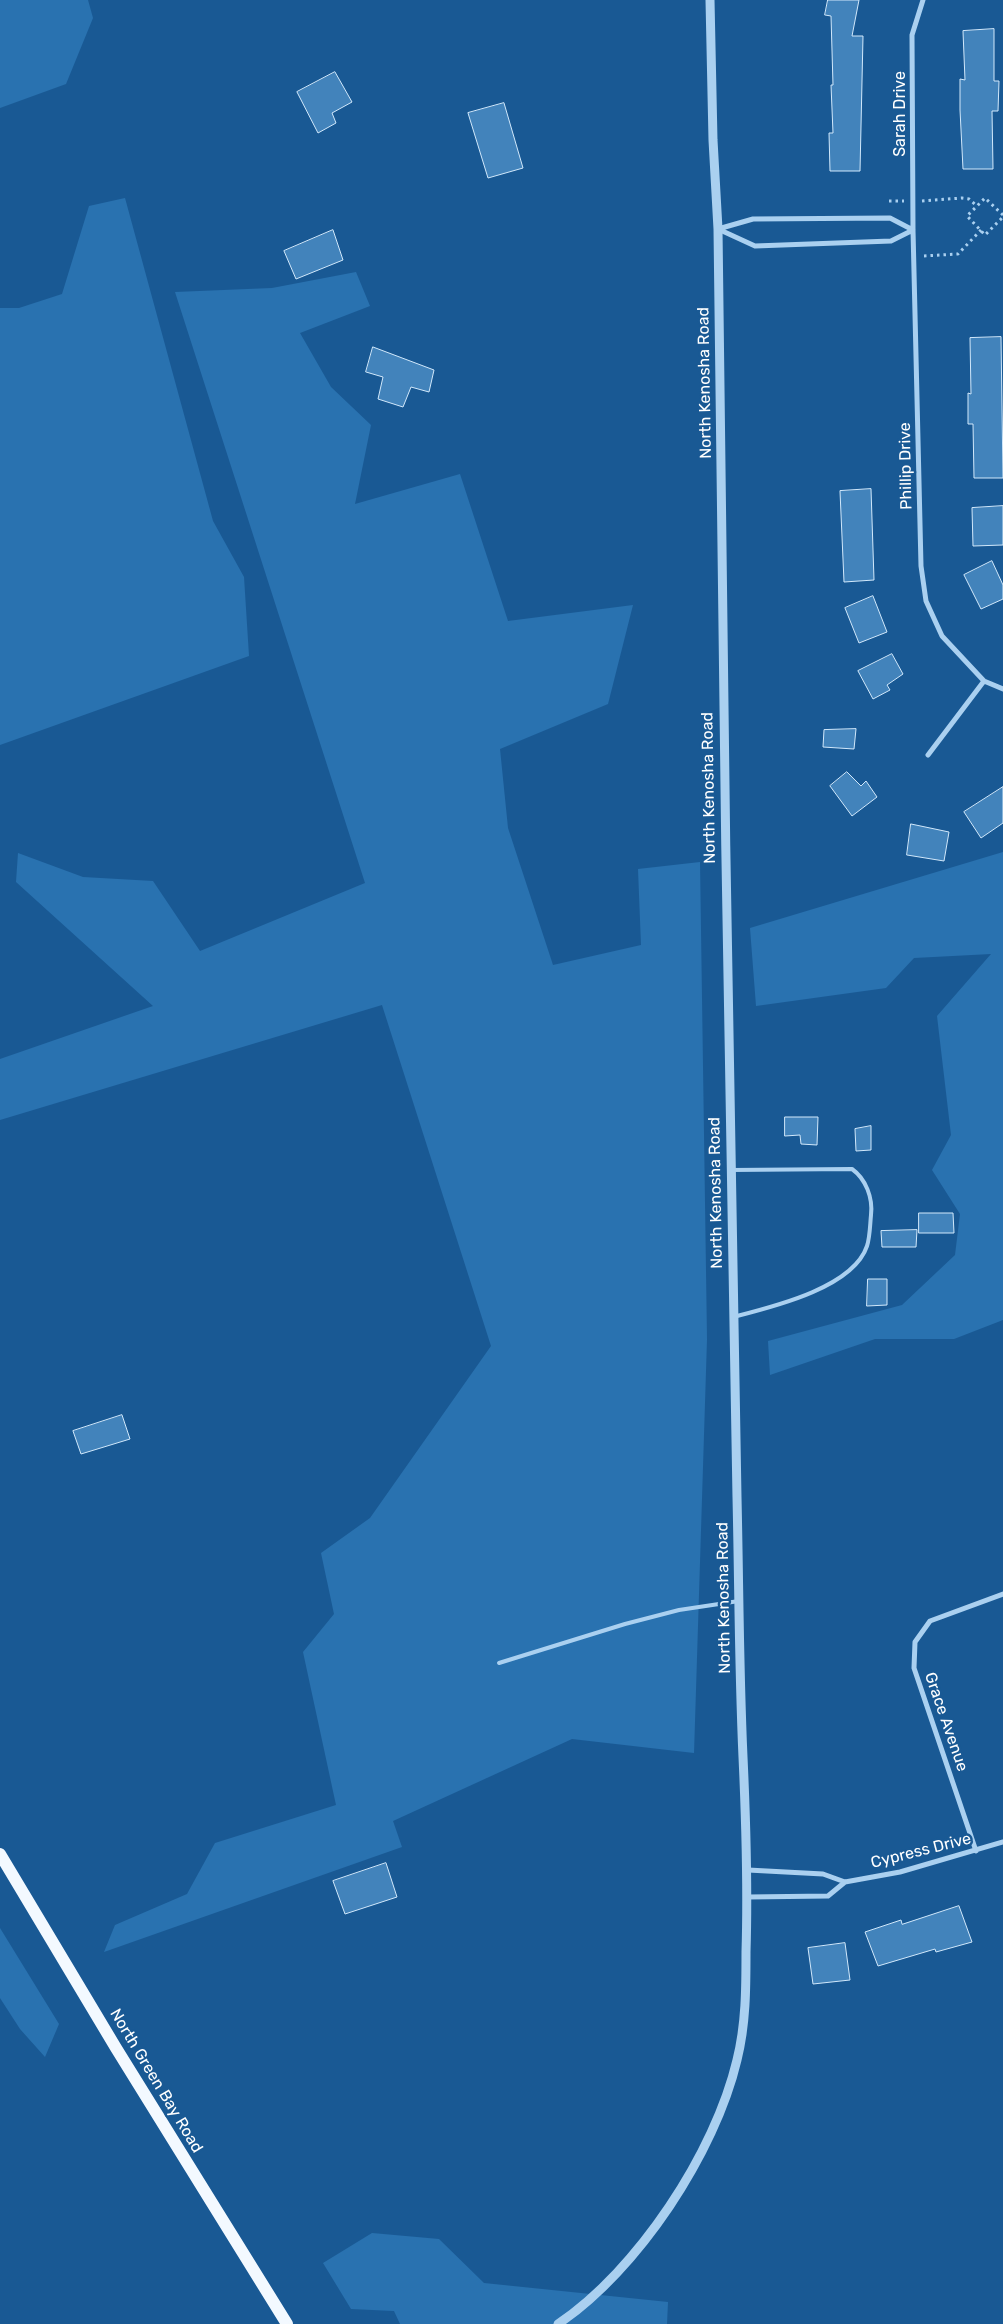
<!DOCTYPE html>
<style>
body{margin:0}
canvas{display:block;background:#195994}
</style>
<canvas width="1003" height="2324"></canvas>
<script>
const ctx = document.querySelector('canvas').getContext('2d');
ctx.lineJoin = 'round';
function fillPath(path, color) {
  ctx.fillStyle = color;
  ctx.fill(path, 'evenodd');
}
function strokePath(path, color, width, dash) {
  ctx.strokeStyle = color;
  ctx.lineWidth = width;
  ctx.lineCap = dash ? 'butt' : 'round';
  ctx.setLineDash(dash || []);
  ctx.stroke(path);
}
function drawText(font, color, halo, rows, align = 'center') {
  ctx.font = font + ' Rubik,sans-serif';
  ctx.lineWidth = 5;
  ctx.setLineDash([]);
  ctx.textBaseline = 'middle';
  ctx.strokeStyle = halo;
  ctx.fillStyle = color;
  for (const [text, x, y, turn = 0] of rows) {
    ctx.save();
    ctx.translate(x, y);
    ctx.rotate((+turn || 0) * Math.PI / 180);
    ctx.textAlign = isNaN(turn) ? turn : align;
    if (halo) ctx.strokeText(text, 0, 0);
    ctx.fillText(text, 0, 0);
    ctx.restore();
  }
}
const green = new Path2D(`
 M0 0H88L93 18 66 84 0 108Z
 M125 198 213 521 244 577 249 656 0 745V308H19L62 294 89 206Z
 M356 272 370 306 300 333 331 387 371 425 355 504 460 474 508 621 633 605 608 704 500 749 508 828 553 965 641 945 638 869 700 862 707 1339 694 1753 572 1739 393 1821 402 1847 104 1952 115 1925 187 1894 215 1843 336 1805 303 1652 334 1614 321 1553 370 1518 491 1346 382 1005 0 1120V1059L153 1006 16 882 18 853 83 877 153 881 200 951 365 883 175 292 272 288Z
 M1003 852V1320L954 1339H875L770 1375 768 1341 902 1305 955 1255 960 1214 932 1170 951 1135 937 1016 991 954 914 958 886 988 756 1006 750 928Z
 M0 1928 59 2024 45 2057 20 2029 0 1998Z
 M372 2233 439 2239 484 2283 668 2302 667 2324H400L394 2311 351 2309 323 2263Z`);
const building = new Path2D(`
 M828 0H859L852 36H863L860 171H830L829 133H833L831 85H833L831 16 825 15Z
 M994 29V81H999L998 111H992L993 169H963L960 110V79L965 80 963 31Z
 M335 72 352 102 332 113 336 123 318 133 297 92Z
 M504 103 523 168 488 178 468 113Z
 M333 230 343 260 296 279 284 251Z
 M1001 337 1003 478H974L973 424H968V393L971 394 970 338Z
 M373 347 434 370 429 392 411 387 403 407 378 399 383 377 366 372Z
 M871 489 874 580 844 582 840 491Z
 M1003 506V545L973 546 972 508Z
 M992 561 1003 585V599L981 609 964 575Z
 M873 596 887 632 859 643 845 608Z
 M892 654 903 674 887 685 890 690 873 699 858 671Z
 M856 729 854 749 823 747 824 730Z
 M847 772 861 786 866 781 877 797 852 816 830 786Z
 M1003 787V823L981 838 964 812Z
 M911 824 949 832 944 861 907 855Z
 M785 1117H818L817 1145 801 1144 800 1135 785 1136Z
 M871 1126V1150L856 1151 855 1129Z
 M919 1213H953L954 1233H919Z
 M917 1230 916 1247H882L881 1231Z
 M868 1279H887V1305L867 1306Z
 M122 1415 130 1439 81 1454 73 1431Z
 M386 1863 397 1897 345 1914 333 1881Z
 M959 1906 972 1942 936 1952 935 1949 878 1966 865 1932 901 1920 902 1924Z
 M845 1943 850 1980 813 1984 808 1948Z`);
const path = new Path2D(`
 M889 201H904
 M922 201 962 198 969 199 977 206
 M1003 215 985 198 967 216 985 235 1003 217
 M924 256 958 254 981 230`);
const service = new Path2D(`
 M731 1170 852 1169C866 1179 873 1198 871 1215 870 1225 870 1237 867 1246 853 1288 772 1307 733 1317
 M499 1663 625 1624 679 1610 739 1601`);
const minor = new Path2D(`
 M923 0 912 35 913 230 921 566 926 601 942 636 984 681 1003 689
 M718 229 755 246 891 241 913 230
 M718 229 753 219 890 218 913 230
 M928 755 984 681
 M976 1851 914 1668 915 1642 930 1621 1003 1594
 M748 1870 823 1874 845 1882 900 1872 1003 1842
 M748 1897 828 1896 845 1882`);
const tertiary = new Path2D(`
 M558 2324C638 2270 715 2153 737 2060 746 2024 746 1988 746 1952 748 1887 746 1822 743 1757 739 1670 739 1584 737 1497 728 1074 723 652 718 229L713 140 710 0`);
const primary = new Path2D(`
 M0 1854 116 2048 287 2324`);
const streetNames = [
 ["Sarah Drive",900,114,-90],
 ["North Kenosha Road",705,383,-91],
 ["Phillip Drive",906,466,-91],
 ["North Kenosha Road",709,788,-91],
 ["North Kenosha Road",716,1193,-91],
 ["North Kenosha Road",724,1598,-91],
 ["Grace Avenue",946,1722,71],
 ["Cypress Drive",921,1851,-14],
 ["North Green Bay Road",156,2081,59]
];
fillPath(green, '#2972b0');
fillPath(building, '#4283bb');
strokePath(building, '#d1e8fb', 1);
strokePath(path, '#aad0f0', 3, [2.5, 4]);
strokePath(service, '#aad0f0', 4);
strokePath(minor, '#aad0f0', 5);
strokePath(tertiary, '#aad0f0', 9);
strokePath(primary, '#f3f9ff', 12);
drawText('16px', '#fff', '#195994', streetNames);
</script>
